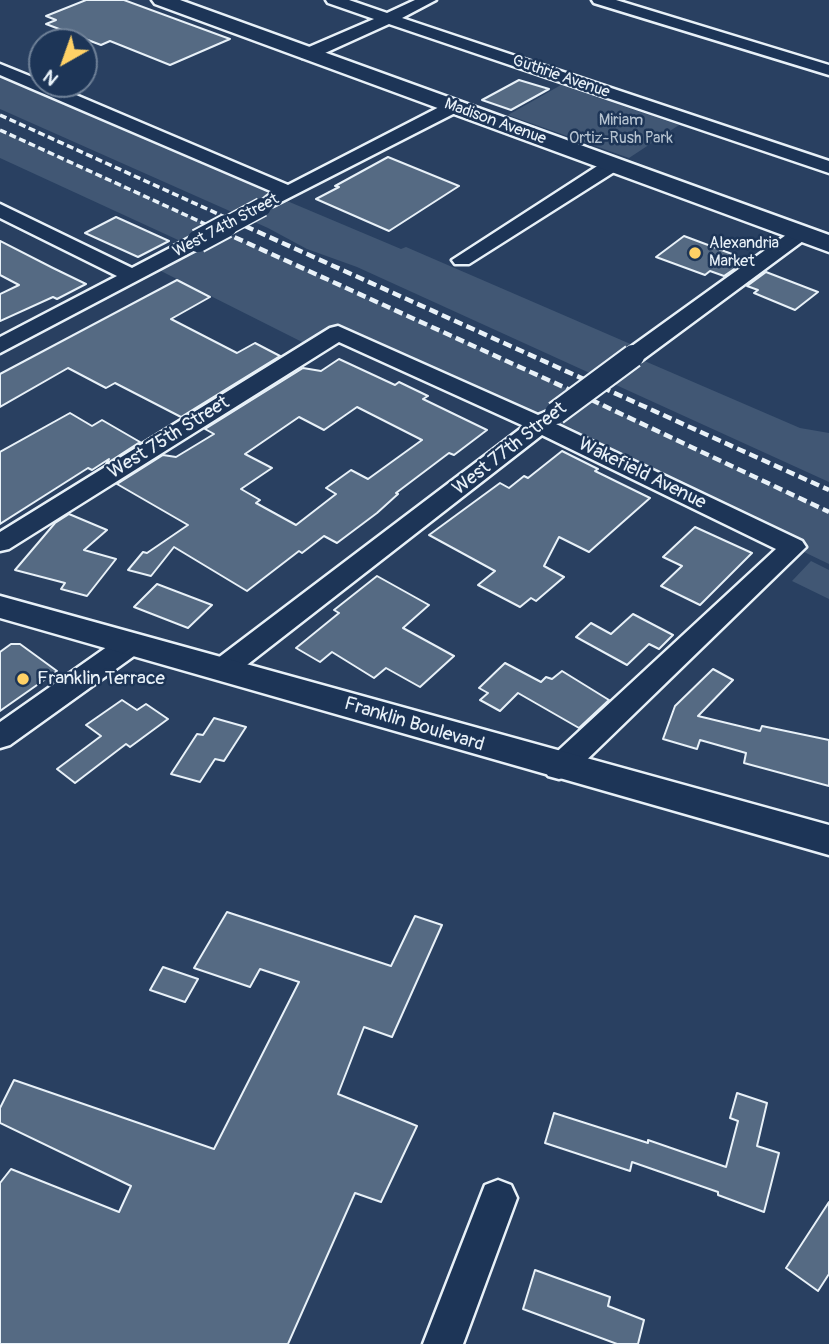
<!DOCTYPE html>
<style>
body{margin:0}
#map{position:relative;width:829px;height:1344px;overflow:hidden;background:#294061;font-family:Pangolin,sans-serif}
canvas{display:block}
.north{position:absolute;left:28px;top:28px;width:70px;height:70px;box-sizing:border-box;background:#1d3557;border:2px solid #6e8097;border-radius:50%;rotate:220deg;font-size:19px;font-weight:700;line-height:28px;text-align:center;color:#e8f1f8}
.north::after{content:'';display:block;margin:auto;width:24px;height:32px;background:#ffd166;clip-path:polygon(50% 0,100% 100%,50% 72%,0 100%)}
</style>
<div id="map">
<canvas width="829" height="1344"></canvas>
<div class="north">N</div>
</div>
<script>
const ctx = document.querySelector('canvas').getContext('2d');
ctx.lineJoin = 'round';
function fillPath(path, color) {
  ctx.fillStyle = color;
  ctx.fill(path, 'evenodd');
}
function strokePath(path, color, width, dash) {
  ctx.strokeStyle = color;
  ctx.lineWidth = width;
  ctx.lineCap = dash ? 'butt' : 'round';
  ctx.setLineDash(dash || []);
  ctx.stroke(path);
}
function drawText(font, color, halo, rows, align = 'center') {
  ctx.font = font + ' Pangolin,sans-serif';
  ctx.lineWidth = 5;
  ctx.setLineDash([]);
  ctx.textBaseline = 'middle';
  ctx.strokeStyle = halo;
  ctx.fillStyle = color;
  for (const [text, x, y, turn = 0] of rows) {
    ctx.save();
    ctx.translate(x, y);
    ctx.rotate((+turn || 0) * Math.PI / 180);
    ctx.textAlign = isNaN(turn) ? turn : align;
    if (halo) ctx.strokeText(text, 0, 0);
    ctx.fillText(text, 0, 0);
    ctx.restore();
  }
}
const green = new Path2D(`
 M0 69 289 192 280 198 401 249 406 247 642 349 633 356 800 428 829 433V482L357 267 307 249 268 228 0 109Z
 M561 85 679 125 629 158 508 115Z
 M0 130 579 394 829 512V564L527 419 339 333 314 348 151 266 189 245 0 158Z
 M811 561 829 570V599L792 581Z`);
const building = new Path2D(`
 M86 0H124L230 39 170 65 110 41 101 45 46 24 56 20 46 16Z
 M519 80 549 89 511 110 482 100Z
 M388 157 459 186 389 231 316 199 339 187 335 186Z
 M116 217 169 241 138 257 85 233Z
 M684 236 740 257 736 260 743 263 724 276 710 271 705 275 656 257Z
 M0 241 53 268 86 284 57 299 53 297 0 321V294L19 285 0 275Z
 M766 272 818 292 795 310 754 293 758 290 747 286Z
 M177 280 210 297 171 319 237 353 255 343 280 356 181 417 115 383 106 388 68 368 0 407V374Z
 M339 359 395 385 399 382 428 396 423 399 487 430 454 455 449 453 396 493 398 494 377 513 337 543 324 536 302 553 299 551 247 591 174 547 151 576 128 570 143 552 147 553 188 525 117 484 163 455 176 457 214 434 205 429 303 368 321 371ZM357 407 422 440 368 479 351 470 326 488 336 494 296 525 256 503 260 500 241 489 272 468 245 454 299 417 324 430Z
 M70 413 92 426 102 420 140 442 106 464 109 459 92 470 88 468 0 524V452Z
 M562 451 598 469 595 471 650 498 589 552 559 537 544 566 564 577 536 601 531 598 520 607 478 585 495 571 429 535 500 483 509 488 524 476 528 478Z
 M69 514 107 530 84 550 116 559 87 596 61 589 65 583 15 570 55 523Z
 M695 527 752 553 700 605 661 586 682 566 663 557Z
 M377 576 429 605 403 628 454 656 420 687 386 668 374 678 332 652 320 662 296 648 339 613 334 610Z
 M157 584 212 605 188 628 134 607Z
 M633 614 673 635 659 649 649 644 627 665 576 637 591 623 611 634Z
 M11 644H20L57 671 0 711V652Z
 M505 663 541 682 546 677 552 679 562 671 609 700 579 728 518 693 500 711 480 700 488 693 479 688Z
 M713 669 733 680 698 716 760 731 762 726 829 740V786L744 763 746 753 700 740 697 749 663 739 675 706Z
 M122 700 137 710 146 704 168 719 130 747 126 744 75 783 57 769 101 736 86 725Z
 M214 718 246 727 224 761 215 759 200 782 171 774 197 734 203 735Z
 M227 912 391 966 415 916 442 925 392 1037 364 1027 338 1094 417 1126 381 1202 355 1193 288 1344H0V1183L11 1169 119 1212 131 1186 0 1123V1108L14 1080 214 1149 299 982 260 969 250 987 194 968Z
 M163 967 198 979 185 1002 150 990Z
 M737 1093 767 1103 757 1146 779 1153 764 1212 718 1195V1192L632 1162 630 1171 545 1143 554 1113 648 1143V1140L726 1167 738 1121 730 1118Z
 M829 1202V1274L818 1291 786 1268Z
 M535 1270 610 1297 608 1306 644 1320 638 1344H617L523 1309Z`);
const minor = new Path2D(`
 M326 0H349L387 13 415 0H436L402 18 829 161V173L389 24 314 58H302L300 54 302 50 374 19 328 3Z
 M592 0H616L829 65V75L594 3Z
 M0 64 42 81V84H50L288 185 447 103 453 102 462 107 459 111 273 206 263 200 273 192 0 75Z
 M612 159 621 165 619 169 469 264H455L452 260 605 161Z
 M0 204 132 268 191 237H205L208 241 205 245 0 353V337L117 276 0 218Z
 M800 228 807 230 810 234 807 238 641 361H625L622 356 625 351 793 230Z
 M338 326 538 415 552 409 560 411 564 416 556 424 802 541 806 547 570 776 559 779 548 776 544 768 548 760 776 549 542 435 234 675 224 678 214 675 210 668 214 661 524 426 339 342 9 549 0 551V532L330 328Z
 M131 634 141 637 145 644 141 651 10 745 0 748V722L121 637Z
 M498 1180 511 1185 517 1198 463 1344H423L485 1185Z`);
const tertiary = new Path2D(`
 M152 0H180L829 235V252L155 4Z
 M0 596 829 825V855L0 618Z`);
const railFar1 = new Path2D(`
 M0 115 249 228
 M0 130 214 228`);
const rail = new Path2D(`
 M210 226 579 394 829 512
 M245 226 829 490`);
const minorBridgeFar1 = new Path2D(`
 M223 228 262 207`);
const minorBridge = new Path2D(`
 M198 241 226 226
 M556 413 633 356`);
const markers = [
 [695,253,7,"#ffd166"],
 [23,679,7,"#ffd166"]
];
const farStreetnames = [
 ["Guthrie Avenue",561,77,19],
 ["Madison Avenue",495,122,20],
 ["West 74th Street",226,226,-28]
];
const farParknames = [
 ["Miriam",621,121],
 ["Ortiz-Rush Park",621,139]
];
const farPoinames = [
 ["Alexandria",709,244],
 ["Market",709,262]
];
const streetNames = [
 ["West 75th Street",169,438,-32],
 ["West 77th Street",510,449,-38],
 ["Wakefield Avenue",642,474,26],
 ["Franklin Boulevard",414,725,17]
];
const poiNames = [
 ["Franklin Terrace",37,679]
];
fillPath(green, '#415774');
fillPath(building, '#556a83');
strokePath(building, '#e8f1f8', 2);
strokePath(minor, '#e8f1f8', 5);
strokePath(tertiary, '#e8f1f8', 5);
fillPath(minor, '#1d3557');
fillPath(tertiary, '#1d3557');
strokePath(railFar1, '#e8f1f8', 3.5, [7, 3.5]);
strokePath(rail, '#e8f1f8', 4.5, [9, 4.5]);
strokePath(minorBridgeFar1, '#e8f1f8', 21, []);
strokePath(minorBridge, '#e8f1f8', 26, []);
strokePath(minorBridgeFar1, '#1d3557', 18);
strokePath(minorBridge, '#1d3557', 22);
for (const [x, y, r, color] of markers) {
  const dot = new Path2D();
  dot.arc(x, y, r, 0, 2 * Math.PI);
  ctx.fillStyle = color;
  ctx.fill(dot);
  strokePath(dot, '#1d3557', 2.5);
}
drawText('16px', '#e8f1f8', '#1d3557', farStreetnames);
drawText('16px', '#b6c3d0', '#1d3557', farParknames);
drawText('16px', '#e8f1f8', '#1d3557', farPoinames, 'left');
drawText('19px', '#e8f1f8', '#1d3557', streetNames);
drawText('19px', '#e8f1f8', '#1d3557', poiNames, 'left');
</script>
